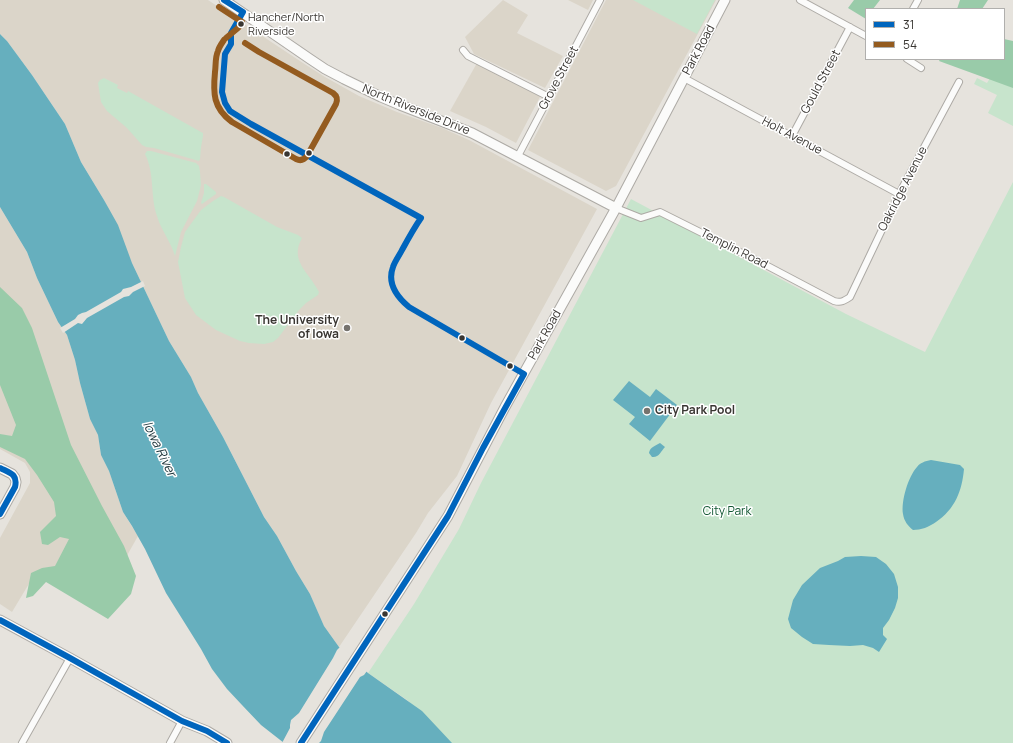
<!DOCTYPE html>
<style>
body{margin:0}
#map{position:relative;width:1013px;height:743px;overflow:hidden;background:#e6e3dd;font-family:Manrope,sans-serif}
canvas{display:block}
.legend{position:absolute;left:865px;top:8px;width:140px;height:52px;box-sizing:border-box;background:#fff;border:1px solid #b0afad;margin:0;padding:5px 7px;list-style:none;font-size:12px;color:#393632}
.legend li{display:flex;align-items:center;gap:8px;height:20px}
.legend b{width:20px;border:1px solid #b0afad}
</style>
<div id="map">
<canvas width="1013" height="743"></canvas>
<ul class="legend">
<li><b style="height:5px;background:#0065bd"></b>31</li>
<li><b style="height:5px;background:#945b1f"></b>54</li>
</ul>
</div>
<script>
const ctx = document.querySelector('canvas').getContext('2d');
ctx.lineJoin = 'round';
function fillPath(path, color) {
  ctx.fillStyle = color;
  ctx.fill(path, 'evenodd');
}
function strokePath(path, color, width, dash) {
  ctx.strokeStyle = color;
  ctx.lineWidth = width;
  ctx.lineCap = dash ? 'butt' : 'round';
  ctx.setLineDash(dash || []);
  ctx.stroke(path);
}
function drawText(font, color, halo, rows, align = 'center') {
  ctx.font = font + ' Manrope,sans-serif';
  ctx.lineWidth = 3;
  ctx.setLineDash([]);
  ctx.textBaseline = 'middle';
  ctx.strokeStyle = halo;
  ctx.fillStyle = color;
  for (const [text, x, y, turn = 0] of rows) {
    ctx.save();
    ctx.translate(x, y);
    ctx.rotate((+turn || 0) * Math.PI / 180);
    ctx.textAlign = isNaN(turn) ? turn : align;
    if (halo) ctx.strokeText(text, 0, 0);
    ctx.fillText(text, 0, 0);
    ctx.restore();
  }
}
const built = new Path2D(`
 M0 0H208L303 63 325 77 359 96 397 112 442 128 469 140 597 209 491 403 457 476 428 513 416 533 339 647 324 626 310 594 296 571 277 536 264 517 223 437 198 393 191 377 169 341 132 263 104 200 81 162 65 124 32 75 7 41 0 34Z
 M503 0 528 15 517 33 563 56 545 88 474 54 465 37Z
 M568 0H593L588 10Z
 M606 0H716L616 186 606 191 528 150Z
 M477 63 541 95 516 143 486 127 450 111Z
 M0 207 27 252 37 278 58 322 67 335 75 360 80 383 90 419 98 435 101 455 109 471 123 512 138 536 98 607 36 572 12 612 0 604V538L30 483V472L25 463 0 449Z`);
const green = new Path2D(`
 M633 0H715L697 34Z
 M993 73 1013 78V126L988 113 997 95 974 84 977 78 987 83Z
 M104 78 118 85 117 88 127 93 128 91 201 132 203 133V136L201 147 200 159 199 161 154 148 146 147 142 145 127 128 107 111 101 102 98 83 100 80Z
 M147 151H151L196 163 199 166 200 172 201 185 197 201 181 232 175 256C171 242 161 230 157 216 150 196 155 174 145 154Z
 M1013 182V743H451L407 700 368 673 414 604 459 529 481 483 631 199 846 314 925 352Z
 M204 184H206L216 192V194L202 204 201 203 204 193Z
 M221 196 224 197 277 227 298 235 302 238C289 261 309 272 319 292L318 295 306 303 299 310 278 338 273 342 264 344 249 343 240 341 216 330 196 315 185 298 178 262 181 247 185 232 201 210 213 201Z`);
const forest = new Path2D(`
 M854 0H880L873 9H866V19L848 8Z
 M960 0H988L982 9H957Z
 M1004 39 1013 41V88L939 61 940 59H1004Z
 M0 287 22 308 32 328 71 445 102 506 124 546 136 576 131 594 108 619 46 582 33 596 26 598 31 573 42 568 55 566 69 539 60 537 48 545 42 544 40 532 56 516 54 502 37 475 25 459 0 447V434L12 436 16 425 0 385Z`);
const water = new Path2D(`
 M0 34 7 41 32 75 65 124 81 162 104 200 118 225 132 263 169 341 191 377 198 393 223 437 264 517 277 536 296 571 310 594 324 626 339 647 368 673 422 711 452 743H284L261 725 242 705 227 689 212 669 201 649 166 593 145 549 132 526 123 512 109 471 101 455 98 435 90 419 80 383 75 360 67 335 58 322 37 278 27 252 0 207Z
 M629 381 650 397 656 389 677 405 650 441 629 424 635 417 613 400Z
 M660 443 665 447C661 451 659 458 652 457L649 453C650 447 655 446 660 443Z
 M931 460 960 465 964 469C962 491 955 509 936 522 929 527 921 530 913 530 908 526 904 521 903 514 901 501 908 477 917 467 920 463 925 461 931 460Z
 M861 556 876 557 886 564 894 574 898 587V598L895 608 889 620 883 628V635L887 639 879 652 873 648 863 645 850 646 829 645 813 644 802 637 791 628 788 619 793 600 802 585 820 568 838 561 845 557Z`);
const pier = new Path2D(`
 M143 281 145 286 133 292 129 296 124 297 87 318 82 324 78 323 63 333 60 328 75 319 78 315 82 313 86 312 121 292 123 289 131 287Z
 M341 646 367 670V671L364 675 360 677 324 732 321 741 319 743H282L290 728V725L291 720 299 713 333 658 337 650Z`);
const street = new Path2D(`
 M800 0 866 36
 M913 9 918 0
 M463 50 468 56 549 97
 M907 59 921 68
 M684 78 899 194
 M792 136 850 27
 M518 156 600 0
 M616 208 641 218 660 212 762 263 834 301C841 303 844 301 850 297L899 194 959 82
 M22 743 70 658
 M170 743 182 721`);
const secondary = new Path2D(`
 M224 0 310 59 325 69 344 79 381 97 400 105 472 133 616 208
 M0 468 12 474 15 478 16 482 15 487 0 514
 M0 620 70 658 182 721 207 731 227 743
 M301 743 448 516 505 407 616 208 725 0`);
const bus1 = new Path2D(`
 M224 0 243 12 231 33V44L225 54 222 92 225 103 230 111 251 124 421 218C414 228 408 239 402 250 399 256 395 261 393 267 387 283 397 297 409 307L524 374 483 448 448 516 301 743
 M0 468C10 473 18 474 15 487L0 514
 M0 620 70 658 182 721 207 731 227 743`);
const bus2 = new Path2D(`
 M219 7 242 22 238 28 226 38
 M224 40C222 43 219 47 218 51 215 57 216 65 215 72 213 93 213 108 232 122L296 159C300 161 304 160 307 156L336 104C338 99 337 96 333 93L259 52 245 43`);
const markers = [
 [241,24,3.5,"#393632"],
 [309,153,3.5,"#393632"],
 [287,154,3.5,"#393632"],
 [347,328,4,"#76736e"],
 [462,338,3.5,"#393632"],
 [510,366,3.5,"#393632"],
 [647,411,4,"#76736e"],
 [385,614,3.5,"#393632"]
];
const busNames = [
 ["Hancher/North",248,18],
 ["Riverside",248,32]
];
const streetNames = [
 ["Park Road",699,50,-62],
 ["Grove Street",559,78,-62],
 ["Gould Street",821,82,-62],
 ["North Riverside Drive",416,110,22],
 ["Holt Avenue",792,136,28],
 ["Oakridge Avenue",903,189,-63],
 ["Templin Road",734,249,27],
 ["Park Road",545,335,-61]
];
const poiNames = [
 ["The University",339,321],
 ["of Iowa",339,335],
 ["City Park Pool",655,411,"left"]
];
const parkNames = [
 ["City Park",727,512]
];
const waterNames = [
 ["Iowa River",159,449,64]
];
fillPath(built, '#dbd5c9');
fillPath(green, '#c7e4cc');
fillPath(forest, '#99cba9');
fillPath(water, '#66afbe');
fillPath(pier, '#e6e3dd');
strokePath(street, '#adaaa5', 8);
strokePath(secondary, '#adaaa5', 11);
strokePath(street, '#fbfbfa', 6);
strokePath(secondary, '#fbfbfa', 9);
strokePath(bus1, '#0065bd', 6);
strokePath(bus2, '#945b1f', 6);
for (const [x, y, r, color] of markers) {
  const dot = new Path2D();
  dot.arc(x, y, r, 0, 2 * Math.PI);
  ctx.fillStyle = color;
  ctx.fill(dot);
  strokePath(dot, '#fff', 1.5);
}
drawText('11px', '#393632', '#fff', busNames, 'left');
drawText('12px', '#393632', '#fff', streetNames);
drawText('bold 12px', '#393632', '#fff', poiNames, 'right');
drawText('12px', '#115732', '#fff', parkNames);
drawText('italic 13px', '#22393f', '#fff', waterNames);
</script>
